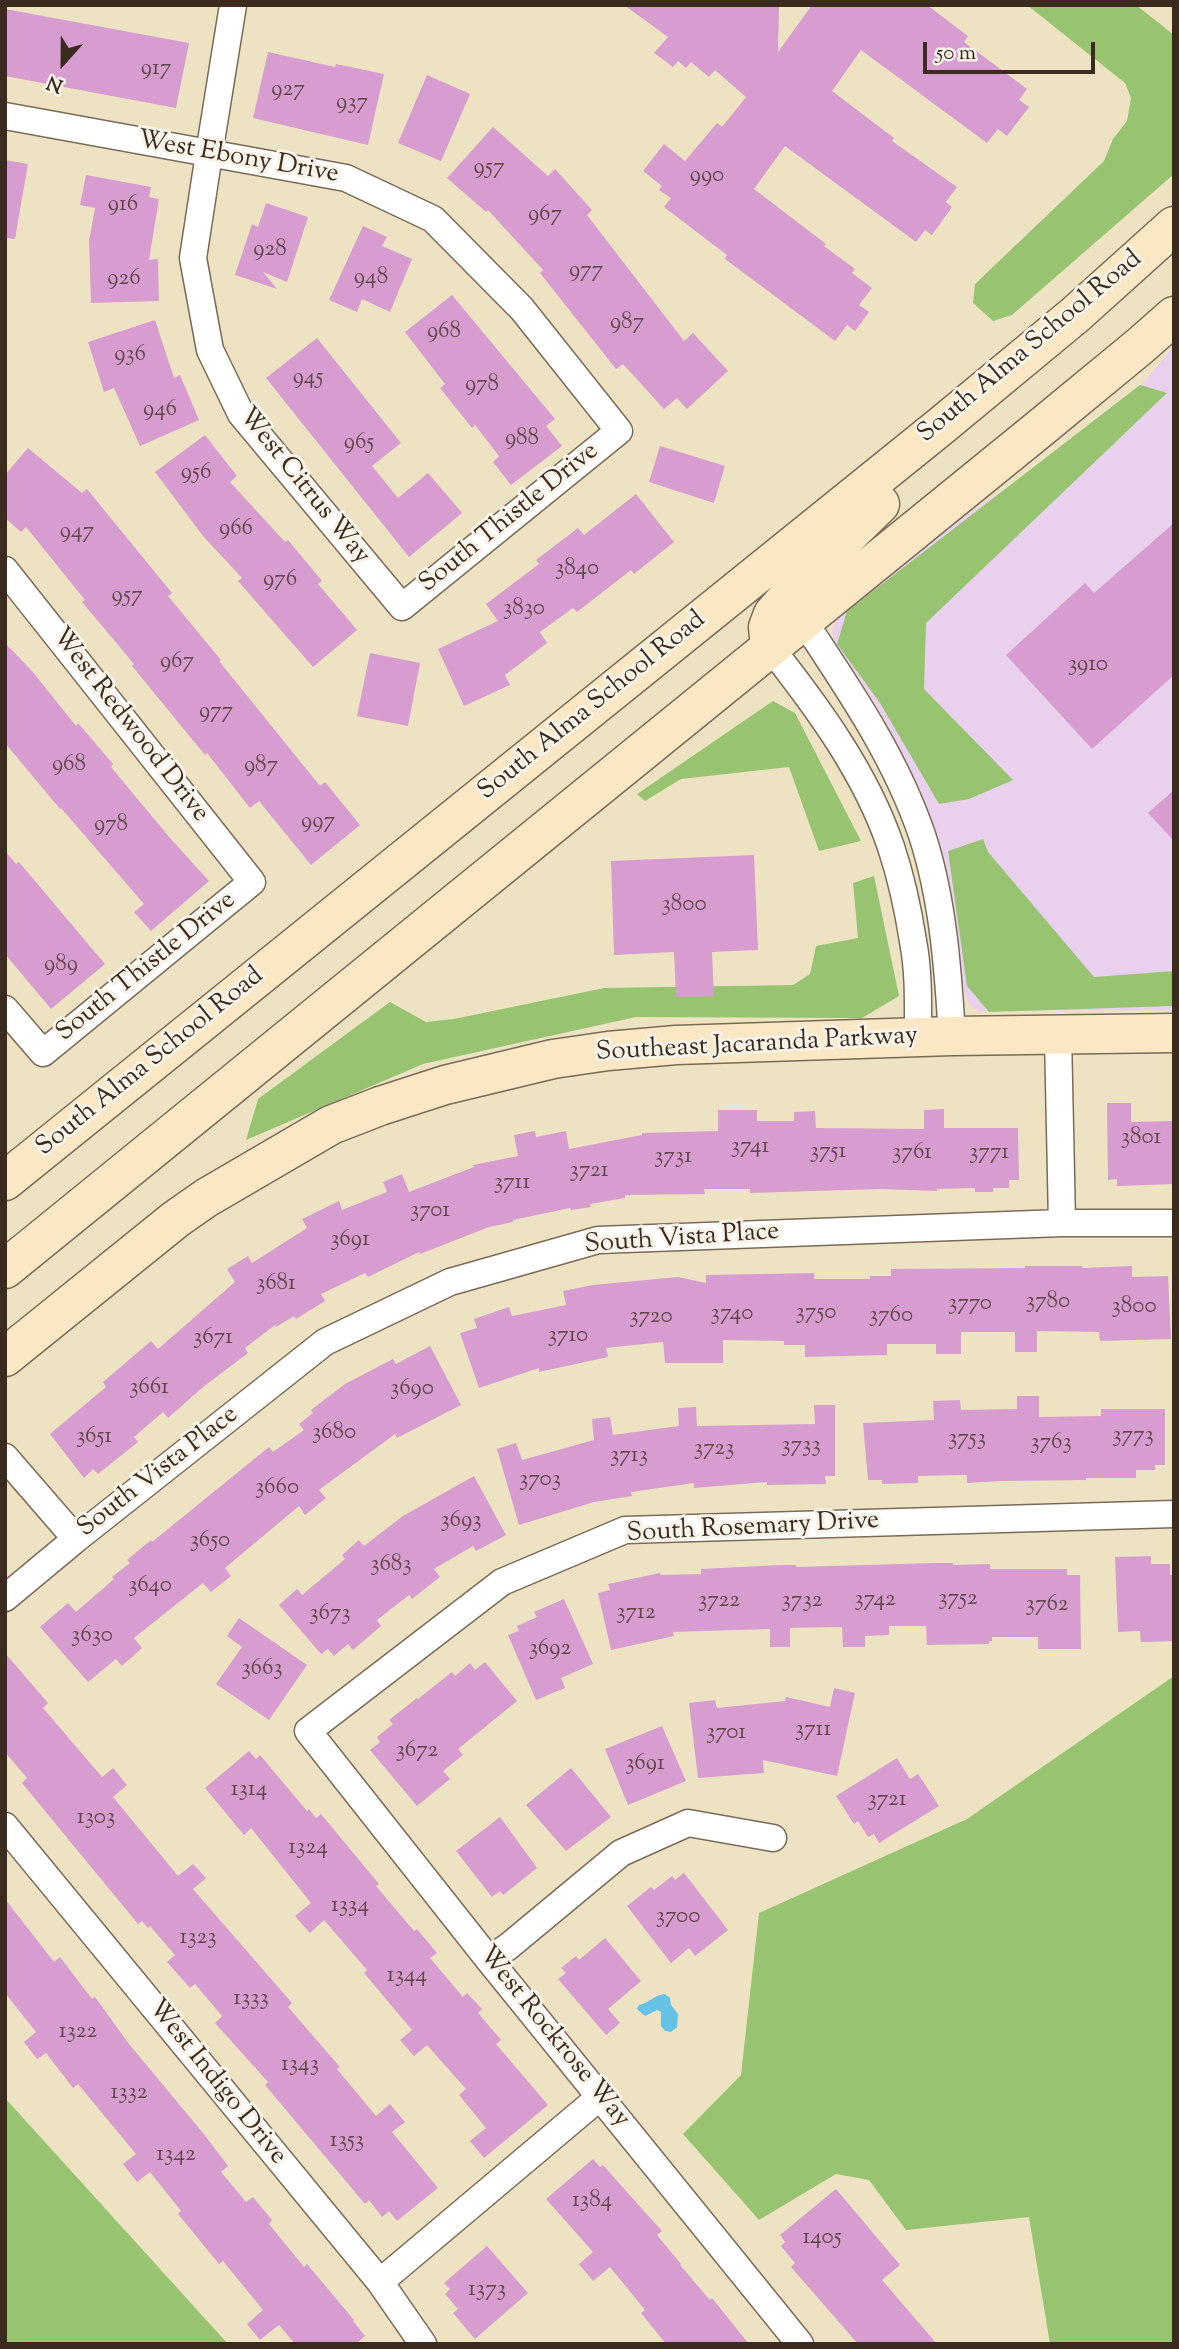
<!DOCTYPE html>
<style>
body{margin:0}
#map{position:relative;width:1179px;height:2349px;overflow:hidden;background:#ede3c3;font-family:"Sorts Mill Goudy",serif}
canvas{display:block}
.frame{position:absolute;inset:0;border:7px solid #3b2a1e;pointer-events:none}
.north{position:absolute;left:28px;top:28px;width:70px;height:70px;-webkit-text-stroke:5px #f7f3e8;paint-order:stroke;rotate:201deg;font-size:19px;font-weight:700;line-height:28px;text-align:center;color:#3b2a1e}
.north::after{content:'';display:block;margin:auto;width:24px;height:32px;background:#3b2a1e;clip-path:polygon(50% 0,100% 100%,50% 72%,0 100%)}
.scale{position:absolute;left:923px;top:42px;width:172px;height:32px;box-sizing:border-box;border:4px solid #3b2a1e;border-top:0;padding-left:9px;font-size:21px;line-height:24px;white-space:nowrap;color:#3b2a1e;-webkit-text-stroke:5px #f7f3e8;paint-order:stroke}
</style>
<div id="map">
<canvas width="1179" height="2349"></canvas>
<div class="frame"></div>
<div class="north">N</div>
<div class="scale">50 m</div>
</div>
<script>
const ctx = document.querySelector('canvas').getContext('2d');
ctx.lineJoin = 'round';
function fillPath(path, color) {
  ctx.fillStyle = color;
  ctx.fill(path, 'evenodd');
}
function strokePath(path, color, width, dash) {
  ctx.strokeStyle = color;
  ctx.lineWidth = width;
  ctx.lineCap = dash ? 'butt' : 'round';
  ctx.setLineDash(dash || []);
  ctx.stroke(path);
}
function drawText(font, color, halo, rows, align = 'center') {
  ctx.font = font + ' "Sorts Mill Goudy",serif';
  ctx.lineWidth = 6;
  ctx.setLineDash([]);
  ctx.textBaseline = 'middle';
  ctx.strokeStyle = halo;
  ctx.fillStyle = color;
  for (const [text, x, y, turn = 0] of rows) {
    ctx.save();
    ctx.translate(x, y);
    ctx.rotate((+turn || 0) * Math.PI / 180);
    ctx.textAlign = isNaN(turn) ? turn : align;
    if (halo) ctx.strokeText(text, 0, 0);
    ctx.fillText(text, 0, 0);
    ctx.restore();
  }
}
const built = new Path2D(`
 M1174 346V1010L978 1011 969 1004 963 988 957 932 946 869 922 793 882 715 858 677 841 656 832 634 834 624 843 610 957 522 1062 449 1145 381Z`);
const green = new Path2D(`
 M1027 5H1136L1174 35V174L1012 315 993 321 973 303 975 284 1104 161 1113 139 1127 121 1131 98 1125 83Z
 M1140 385 1167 393 926 623 924 689 1013 780 969 799 939 804 880 703 837 644 847 611Z
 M773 701 795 713 861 841 819 851 789 767 681 779 645 801 637 794Z
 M983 839 988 852 1094 977 1174 971V1006L989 1012 967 986 948 851Z
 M874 876 899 996 862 1018 636 1017 423 1064 246 1140 258 1099 390 1002 426 1022 454 1019 604 988 793 985 810 974 816 946 858 938 853 883Z
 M1174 1676V2344H1050L1029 2217 906 2230 869 2180 836 2174 759 2220 683 2134 741 2075 759 1913 967 1819Z
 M5 2098 228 2344H5Z`);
const water = new Path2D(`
 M665 1994 670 1998 671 2005 678 2014 677 2027 671 2032 665 2031 661 2026V2012L657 2010 645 2016 637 2009 639 2005C649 2003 654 1995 665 1994Z`);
const building = new Path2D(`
 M624 5H779L778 52 812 5H927L968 36 964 42 1027 89 1019 100 1029 107 1007 136 998 129 987 143 861 50 832 91 894 138 892 141 957 187 946 202 952 207 932 235 925 230 916 242 785 146 754 189 826 244 824 246 855 269 852 273 872 288 859 305 869 312 855 331 847 325 835 341 725 259 727 255 664 207 671 198 659 190 662 186 643 171 664 144 685 161 717 123 722 127 746 97 715 70 709 77 691 62 686 68 678 61 673 67 654 53 668 37Z
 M5 9 189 43 176 108 5 76Z
 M268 52 335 67 336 64 384 74 368 145 253 118Z
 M427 75 470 94 441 161 398 143Z
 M493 127 548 176 555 169 592 210 587 215 684 341 693 333 728 371 687 409 677 398 664 409 623 364 616 369 540 273 543 270 488 210 486 212 447 178Z
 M5 160 28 164 15 239 5 238Z
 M86 175 151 187 149 197 159 199 149 260 158 259 159 301 91 303 89 241 95 208 80 205Z
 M266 203 308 217 287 282 263 272 277 289 235 275 252 224 258 227Z
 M363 226 387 237 382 246 412 259 390 312 362 299 357 312 329 300Z
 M452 295 555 419 546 426 562 446 511 485 493 462 499 456 475 425 472 428 440 388 445 384 405 332Z
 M155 320 174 378 180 375 199 420 140 446 114 388 104 392 88 342Z
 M317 338 401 443 372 466 398 498 428 473 462 513 409 557 266 378Z
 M205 435 237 476 230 482 285 542 288 540 322 581 318 584 357 630 313 667 238 581 242 578 203 536 155 472Z
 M660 446 725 466 714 503 649 482Z
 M28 448 82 493 87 489 172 593 168 596 221 660 219 661 320 786 325 782 360 825 311 865 259 801 250 808 207 753 205 755 132 666 134 664 82 602 85 600 26 527 21 532 5 518V475Z
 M636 494 674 542 634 574 631 570 577 612 573 608 540 632 547 643 505 675 510 685 464 706 438 649 498 621 486 604 539 564 536 560 578 528 584 535Z
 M1174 523V675L1092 749 1006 655 1085 583 1094 593Z
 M5 643 32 671 76 726 78 723 113 764 111 767 170 838 209 881 151 931 134 912 144 904 61 808 60 809 5 743Z
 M370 653 420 663 408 726 357 716Z
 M1174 790V841L1148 813Z
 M5 851 16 864 19 862 105 964 51 1009 5 954Z
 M754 855 758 950 712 952 714 996 676 997 674 952 614 955 611 861Z
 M1107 1103H1131V1122L1173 1121 1174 1184 1117 1186V1179L1108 1180Z
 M944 1109V1128H1018L1019 1180H1009V1188H993V1192H975V1188L937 1189V1191L879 1189 750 1193V1189H704L705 1194 625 1195V1198L590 1204 591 1207 571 1210 570 1208 513 1220V1222L489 1227 420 1254 419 1252 368 1277 365 1273 321 1294 325 1301 296 1319 294 1316 276 1327 275 1325 245 1348 248 1353 203 1387 168 1418 163 1412 134 1437 138 1442 98 1474 93 1469 84 1478 50 1434 106 1387 103 1382 151 1341 158 1349 235 1282 227 1269 248 1256 252 1263 307 1228 302 1219 339 1201 342 1210 387 1192 383 1182 402 1174 409 1192 474 1167 473 1165 518 1156 514 1135 535 1131 536 1137 566 1131 569 1149 642 1135V1133L718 1131V1110H757V1121H794V1112L815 1111 816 1128 924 1129V1110Z
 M1025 1266H1082V1268L1132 1266V1277L1168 1276 1171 1339 1100 1341 1099 1332 1037 1331V1352H1015V1332H961V1354H936V1344H887V1355L805 1357V1345H784V1341L723 1340V1363H665L663 1342 606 1348 608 1357 539 1372V1368L479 1388 460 1333 477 1328 474 1319 509 1307 512 1316 566 1305 563 1291 593 1285 678 1277 706 1283V1275L814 1273V1279H870V1276H891V1269L1025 1268Z
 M430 1346 461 1405 397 1438 395 1434 319 1490 326 1498 305 1515 299 1506 225 1568 231 1576 211 1592 203 1583 134 1638 142 1648 122 1666 116 1659 88 1682 40 1627 68 1603 76 1612 114 1579 112 1577 130 1563 127 1560 151 1540 152 1542 269 1447 273 1452 304 1430 299 1424 313 1413 311 1410 345 1384 393 1359 396 1364Z
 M1017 1396H1039V1417L1101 1416V1409H1165V1465H1155V1470H1136V1478H1086V1480L1000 1481 967 1483V1475L918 1476V1483L882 1484V1480H868L863 1423 934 1420 933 1401 960 1400 961 1410 1017 1409Z
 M814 1405H835V1476H825L826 1484 767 1485V1482L694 1488V1483L631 1492 632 1496 594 1502 519 1525 497 1449 516 1443 522 1460 594 1440 592 1419 610 1417 613 1435 679 1426 678 1408 696 1407 697 1426 815 1424Z
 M474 1476 506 1535 476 1551 473 1546 434 1569 440 1577 412 1599 409 1595 377 1620 381 1626 353 1650 348 1644 334 1656 328 1649 321 1654 279 1605 297 1589 302 1595 345 1559 342 1555 359 1540 364 1546 403 1516Z
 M1151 1556V1564H1170V1575H1174V1641L1141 1642 1140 1631 1118 1632 1115 1557Z
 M935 1563H953V1565L990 1564V1569H1067V1575H1080L1081 1649H1038V1637H992V1641H989V1644L927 1645 926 1626H889V1635L865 1636V1647H843L842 1627 790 1628V1647H770V1629L673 1632 674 1636 611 1650 598 1593 610 1590 608 1584 660 1573V1575L701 1574V1569L779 1565H796V1567Z
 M564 1599 593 1664 561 1678 565 1688 536 1700 508 1635 519 1631 517 1626 537 1617 534 1612Z
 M239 1618 307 1665 269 1720 216 1684 242 1647 227 1636Z
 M5 1653 48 1703 43 1708 102 1777 113 1768 127 1785 113 1797 178 1876 193 1864 206 1878 193 1889 292 2003 288 2007 340 2067 337 2069 376 2116 390 2104 405 2122 392 2132 438 2188 397 2221 389 2211 382 2217 369 2200 365 2204 265 2085 268 2082 215 2023 222 2016 195 1984 190 1988 167 1962 175 1955 150 1926 148 1928 142 1921 138 1924 22 1783 27 1778 5 1752Z
 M485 1662 517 1701 458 1749 463 1755 443 1771 450 1779 417 1806 370 1750 380 1742 377 1737 393 1724 389 1720 417 1698 418 1699 452 1672 455 1676 470 1663 475 1670Z
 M834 1688 855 1693 837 1776 763 1760 764 1773 698 1778 689 1703 715 1700 717 1708 785 1701 786 1697 830 1707Z
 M662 1726 686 1781 628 1805 605 1749Z
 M249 1751 256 1759 260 1755 307 1811 309 1809 316 1818 321 1814 379 1884 376 1886 414 1931 417 1929 437 1953 430 1958 463 1997 467 1993 482 2009 478 2013 501 2040 496 2044 548 2105 484 2158 470 2141 486 2128 459 2095 466 2089 427 2045 414 2056 400 2040 412 2030 364 1973 367 1970 324 1920 310 1933 295 1916 311 1903 251 1828 244 1835 205 1788Z
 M897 1758 910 1779 918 1774 939 1806 879 1843 874 1834 868 1837 858 1821 854 1824 836 1796Z
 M571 1768 611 1817 566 1851 526 1805Z
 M500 1817 537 1868 503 1895 500 1891 492 1897 456 1851Z
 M684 1873 728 1930 695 1956 689 1948 671 1963 627 1906 651 1887 654 1890 672 1876 675 1880Z
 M5 1899 54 1962 60 1957 92 1999 95 1997 129 2044 203 2133 228 2166 221 2172 246 2202 253 2197 272 2220 269 2224 304 2267 307 2264 354 2320 353 2321 365 2336 356 2344H295L279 2325 260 2340 247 2324 263 2310 223 2261 219 2264 178 2214 181 2211 150 2172 137 2182 123 2164 136 2154 78 2084 73 2088 46 2053 37 2059 24 2042 36 2032 5 1993Z
 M605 1938 641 1981 608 2009 620 2023 606 2035 558 1979 566 1973 561 1968 576 1956 579 1960Z
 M593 2159 600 2167 603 2165 643 2210 662 2231 657 2235 681 2264 680 2265 710 2300 712 2298 749 2344H666L641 2313 645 2310 610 2267 593 2281 579 2264 593 2252 546 2199Z
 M836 2189 900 2265 882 2280 937 2344H858L791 2267 795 2263 781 2246 785 2242 780 2235Z
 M487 2246 528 2293 475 2339 453 2313 458 2309 445 2294 450 2289 444 2283Z`);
const street = new Path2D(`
 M5 116 346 178 433 219 522 309 619 431 402 607 241 414 210 350 193 258 209 154 233 5
 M5 570 252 882 43 1053 5 1009
 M803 620C848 688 895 756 922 835 943 899 948 969 952 1036
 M770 647C818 708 866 773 891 847 901 877 908 909 913 941 919 972 918 1005 918 1037
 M1058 1035 1062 1223
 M5 1457 76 1539
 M5 1598 76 1539 325 1342 450 1282 598 1240 1062 1223H1174
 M5 1826 380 2282 423 2344
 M489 1960 509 1946 621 1853 688 1823 773 1838
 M380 2282 601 2096
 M800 2344 489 1960 308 1731 502 1582 625 1530 1174 1514`);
const secondary = new Path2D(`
 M770 647 768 627 773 614 812 570 880 504
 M5 1181 941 426 1075 315 1174 226
 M5 1269 1038 430 1140 346 1174 316
 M5 1357 176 1219 206 1198 331 1125 380 1106 445 1085 553 1059 608 1051 676 1045 952 1036 1174 1033`);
const numberNames = [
 ["917",156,70],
 ["927",288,91],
 ["937",352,104],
 ["957",489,169],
 ["990",707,177],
 ["916",123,206],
 ["967",545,216],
 ["928",270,251],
 ["977",586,272],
 ["948",371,279],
 ["926",124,280],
 ["987",627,324],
 ["968",444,333],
 ["936",130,356],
 ["945",308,379],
 ["978",482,386],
 ["946",160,411],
 ["988",522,440],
 ["965",359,444],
 ["956",196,474],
 ["966",236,530],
 ["947",77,533],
 ["3840",577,570],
 ["976",280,581],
 ["957",127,597],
 ["3830",524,610],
 ["967",177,663],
 ["3910",1088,666],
 ["977",216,713],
 ["968",69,766],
 ["987",261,767],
 ["997",318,823],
 ["978",111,826],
 ["3800",684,906],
 ["989",61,966],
 ["3801",1141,1139],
 ["3741",750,1148],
 ["3751",828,1153],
 ["3761",912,1154],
 ["3771",989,1154],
 ["3731",673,1158],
 ["3721",589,1172],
 ["3711",512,1184],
 ["3701",430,1212],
 ["3691",350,1241],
 ["3681",276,1285],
 ["3780",1048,1303],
 ["3770",970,1305],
 ["3800",1134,1308],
 ["3750",816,1314],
 ["3740",732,1315],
 ["3760",891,1317],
 ["3720",651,1318],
 ["3710",568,1337],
 ["3671",213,1339],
 ["3661",149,1389],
 ["3690",412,1390],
 ["3680",334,1434],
 ["3773",1133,1437],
 ["3651",94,1438],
 ["3753",967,1440],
 ["3763",1051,1444],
 ["3733",801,1447],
 ["3723",714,1450],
 ["3713",629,1457],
 ["3703",540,1481],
 ["3660",277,1489],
 ["3693",461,1522],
 ["3650",210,1542],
 ["3683",391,1566],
 ["3640",150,1587],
 ["3752",958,1600],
 ["3742",875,1601],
 ["3722",719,1602],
 ["3732",802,1602],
 ["3762",1047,1606],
 ["3712",636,1614],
 ["3673",330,1615],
 ["3630",92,1637],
 ["3692",550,1650],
 ["3663",262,1670],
 ["3711",813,1731],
 ["3701",726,1734],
 ["3672",417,1752],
 ["3691",645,1765],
 ["1314",249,1791],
 ["3721",887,1801],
 ["1303",96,1819],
 ["1324",308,1849],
 ["1334",350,1907],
 ["3700",678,1918],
 ["1323",198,1939],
 ["1344",407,1977],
 ["1333",251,2000],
 ["1322",78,2033],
 ["1343",300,2066],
 ["1332",129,2094],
 ["1353",347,2142],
 ["1342",176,2156],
 ["1384",592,2202],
 ["1405",822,2239],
 ["1373",487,2291]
];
const streetNames = [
 ["West Ebony Drive",238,159,10],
 ["South Alma School Road",1031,348,-40],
 ["West Citrus Way",303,487,51],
 ["South Thistle Drive",510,519,-39],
 ["South Alma School Road",593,707,-39],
 ["West Redwood Drive",129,726,52],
 ["South Thistle Drive",147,968,-39],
 ["Southeast Jacaranda Parkway",757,1046,-3],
 ["South Alma School Road",151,1063,-39],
 ["South Vista Place",682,1240,-4],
 ["South Vista Place",159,1473,-38],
 ["South Rosemary Drive",753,1529,-3],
 ["West Rockrose Way",553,2038,51],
 ["West Indigo Drive",216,2083,51]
];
fillPath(built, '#e9d1ed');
fillPath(green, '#98c471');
fillPath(water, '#66c2e4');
fillPath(building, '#d79dd0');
strokePath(street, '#796b58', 29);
strokePath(secondary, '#796b58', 41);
strokePath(street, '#fff', 26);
strokePath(secondary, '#fae7c3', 38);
drawText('23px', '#62474a', null, numberNames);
drawText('26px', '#3b2a1e', '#f7f3e8', streetNames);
</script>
